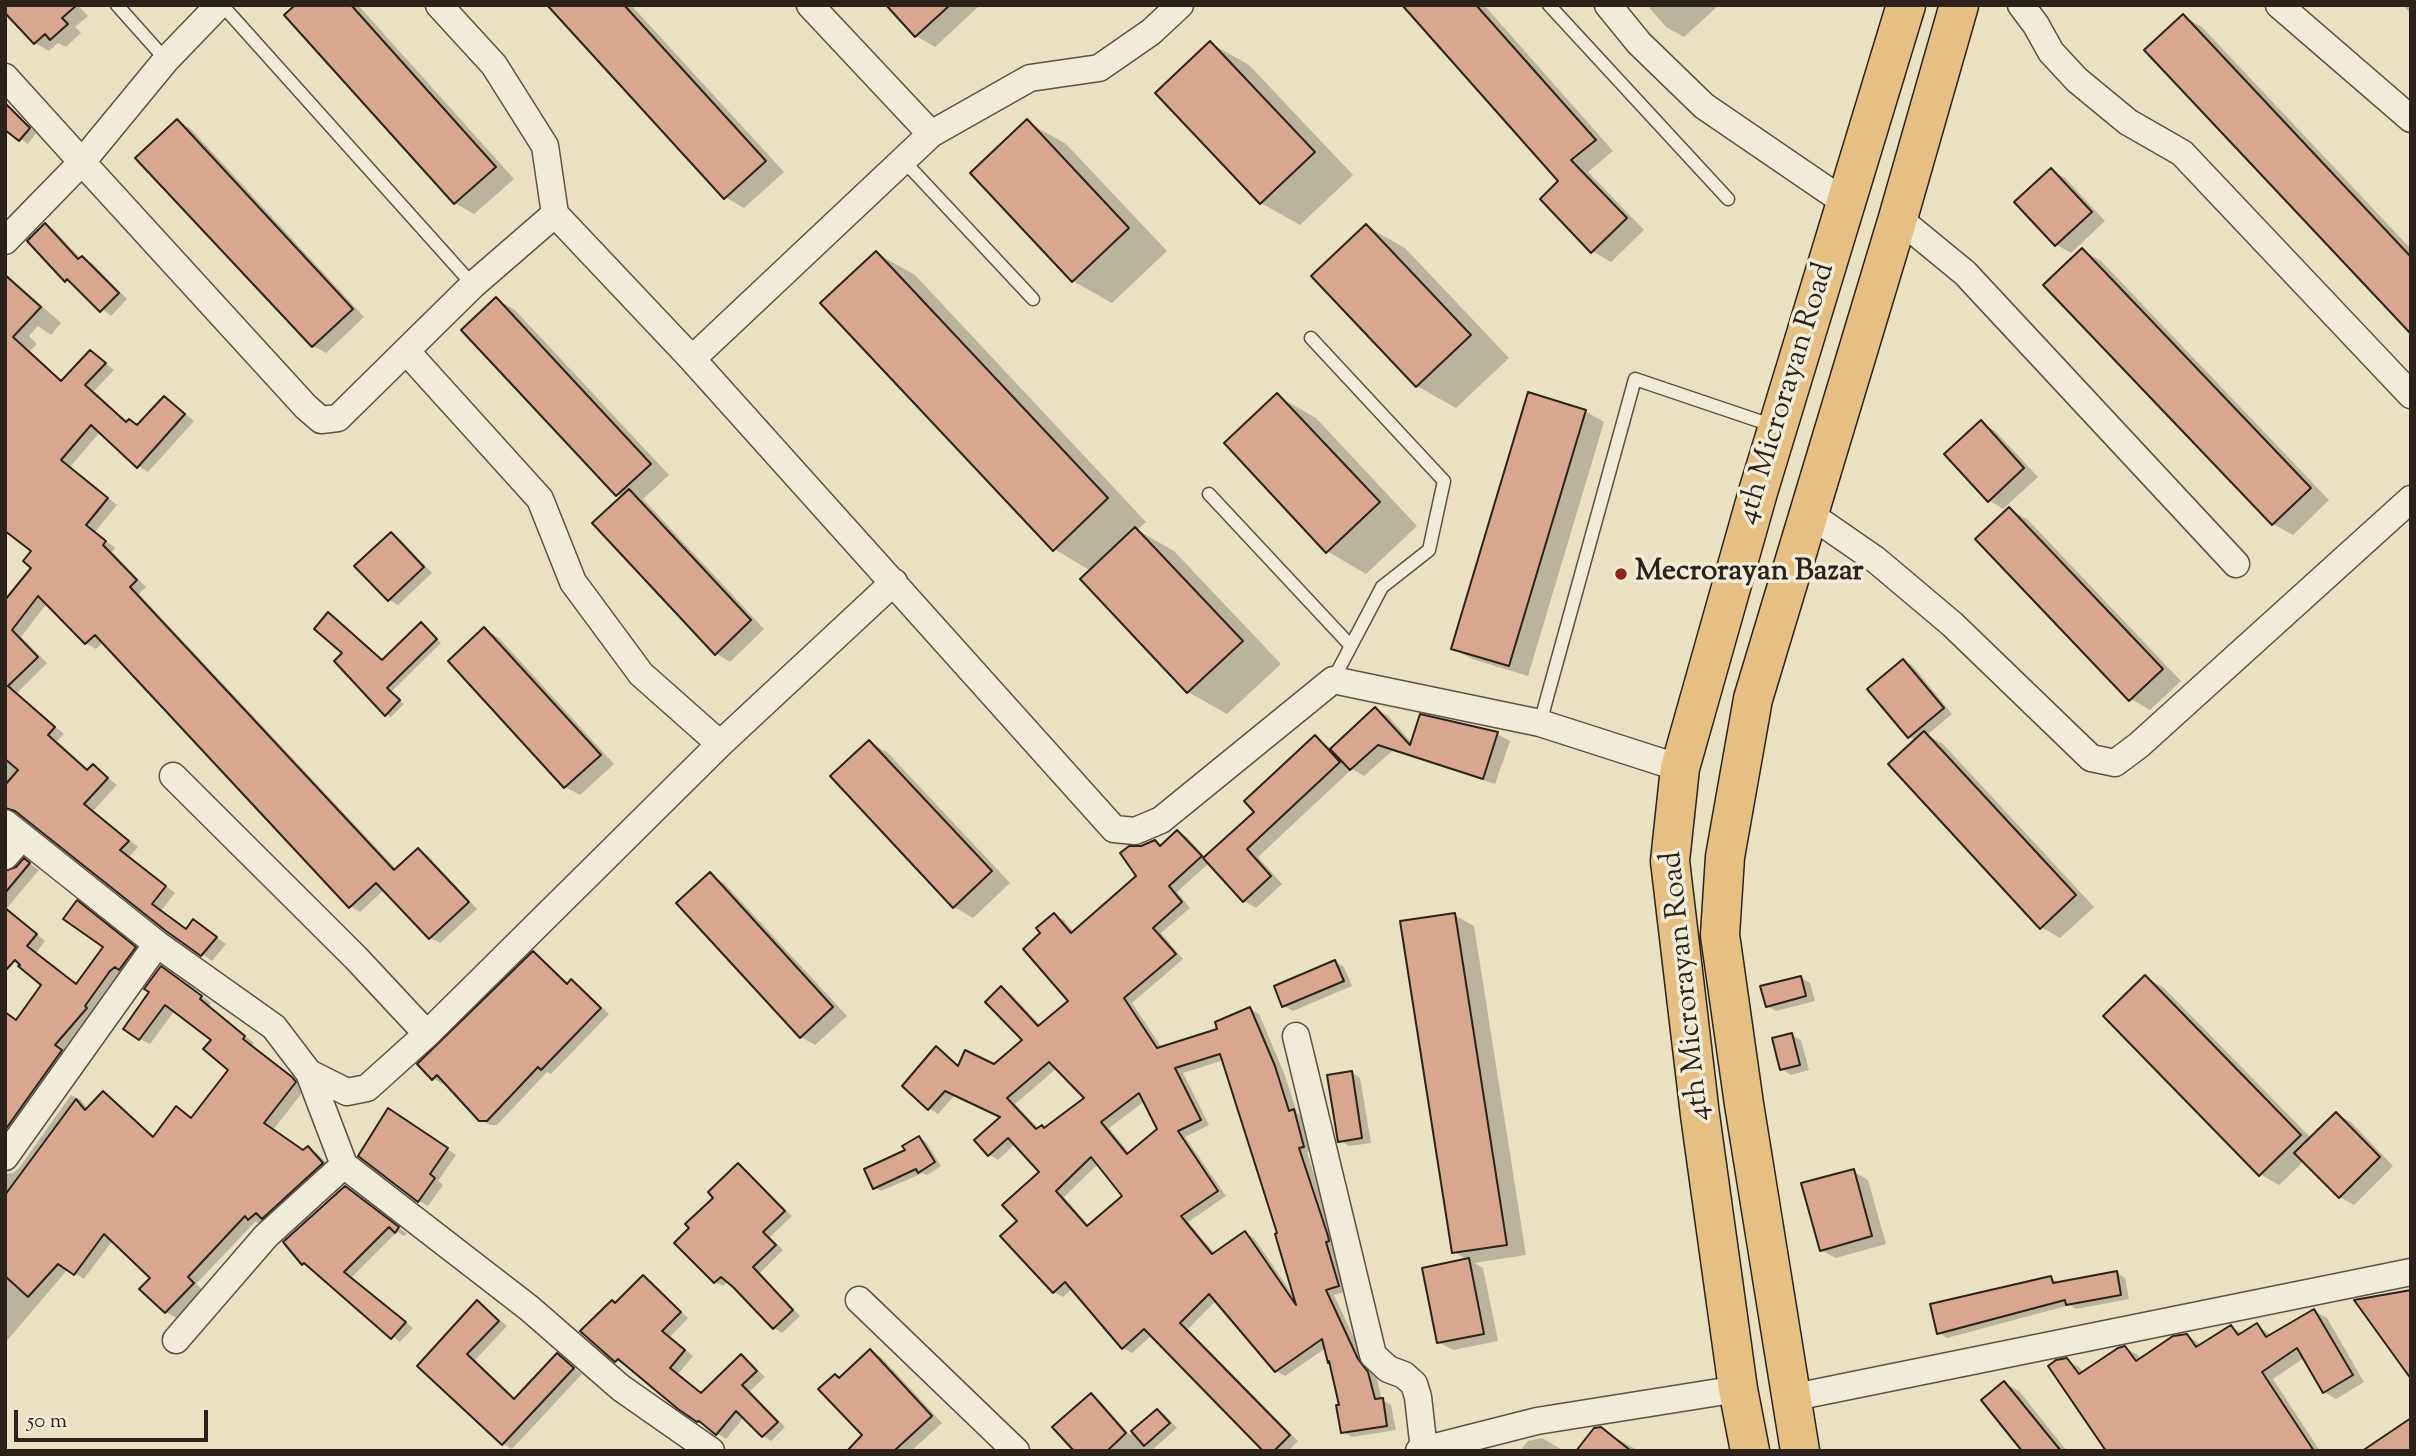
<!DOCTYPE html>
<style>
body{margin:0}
#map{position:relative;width:2416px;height:1456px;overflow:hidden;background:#eae1c3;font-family:"Sorts Mill Goudy",serif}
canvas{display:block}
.frame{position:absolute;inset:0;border:7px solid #2b2319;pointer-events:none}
.scale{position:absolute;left:14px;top:1410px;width:194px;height:32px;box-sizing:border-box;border:4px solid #2b2319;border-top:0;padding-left:9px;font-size:21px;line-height:24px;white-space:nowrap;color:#2b2319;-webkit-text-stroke:5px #f1ecd8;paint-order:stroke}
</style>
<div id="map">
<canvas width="2416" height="1456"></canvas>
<div class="frame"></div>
<div class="scale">50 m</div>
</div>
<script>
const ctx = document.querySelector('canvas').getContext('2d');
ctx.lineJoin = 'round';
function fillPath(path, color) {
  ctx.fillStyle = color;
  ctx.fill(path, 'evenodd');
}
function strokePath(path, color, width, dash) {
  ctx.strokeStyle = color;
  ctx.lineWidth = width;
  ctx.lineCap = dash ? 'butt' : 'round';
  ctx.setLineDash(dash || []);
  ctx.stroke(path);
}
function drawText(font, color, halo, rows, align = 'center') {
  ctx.font = font + ' "Sorts Mill Goudy",serif';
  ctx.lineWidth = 7;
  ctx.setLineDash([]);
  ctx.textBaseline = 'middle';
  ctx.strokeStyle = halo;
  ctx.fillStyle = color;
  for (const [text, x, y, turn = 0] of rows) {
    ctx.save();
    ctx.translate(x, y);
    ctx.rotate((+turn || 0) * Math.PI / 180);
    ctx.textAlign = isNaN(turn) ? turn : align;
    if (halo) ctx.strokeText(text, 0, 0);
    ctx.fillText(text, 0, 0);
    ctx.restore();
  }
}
const shadow = new Path2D(`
 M5 5H78L88 16 75 27 81 33 66 47 58 43 49 51 35 43Z
 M295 5H358L514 179 474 214 455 203 287 15Z
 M549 5H631L784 172 744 208 725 197Z
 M888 5H976L978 7 935 47 916 36Z
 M1405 5H1484L1613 151 1588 172 1644 230 1611 262 1592 251 1561 181Z
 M1647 5H1719L1684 37 1666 27Z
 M2403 5H2411V14Z
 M2183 16 2202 27 2411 249V331Z
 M1210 43 1249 65 1353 175 1300 225 1261 203Z
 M5 103 36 133 28 144 5 128Z
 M177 121 190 128 364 317 326 353 313 346 138 158Z
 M1027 122 1066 144 1167 251 1112 303 1073 281Z
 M2051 170 2065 178 2105 221 2071 253 2057 245 2016 202Z
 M45 225 54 230 81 259 82 258 92 263 127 299 111 316 66 280Z
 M1366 226 1405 248 1509 358 1456 408 1417 386Z
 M2082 250 2101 261 2329 500 2293 535 2273 524 2046 285Z
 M876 253 915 275 1146 522 1137 530 1174 551 1281 664 1227 714 1188 692 1082 579 1091 571 1054 549Z
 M5 273 61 323 51 335 38 326 29 336 37 344 30 351 63 382 91 352 114 370 94 391 128 423 139 426 165 398 194 421 148 472 138 466 101 431 70 467 117 505 95 532 115 548 112 552 146 587 139 594 397 870 418 850 428 856 477 909 440 943 430 938 385 889 360 912 350 906 103 642 96 649 86 643 47 603 21 637 47 663 17 693 64 734 57 741 89 770 93 766 117 785 93 811 138 847 129 857 175 893 161 911 187 930 194 921 226 944 212 961 168 930 18 812 5 817V603L33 567V551L5 381Z
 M496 299 515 310 669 475 643 499 764 629 730 662 716 653 622 498 463 330Z
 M1277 396 1316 418 1417 526 1366 574 1327 551Z
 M1585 411 1604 422 1528 676 1472 659 1453 648Z
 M1981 423 1995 431 2038 477 2003 509 1989 500Z
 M2009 509 2028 520 2181 681 2150 710 2131 699Z
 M391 534 400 539 432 573 398 605 389 600Z
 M334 618 383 661 421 625 441 643 391 692 404 704 391 717 386 714 344 653Z
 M485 630 499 638 614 764 580 795 565 787 450 661Z
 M1904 661 1913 666 1952 714 1927 735 1943 744 2094 907 2060 938 2041 927 1916 741 1909 737Z
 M1376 709 1388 716 1412 743 1497 734 1510 741 1495 784 1392 751 1364 776 1352 769 1258 857 1282 884 1256 908 1244 901 1209 863 1177 892 1190 908 1161 933 1183 959 1132 1003 1162 1048 1220 1030 1250 1009 1259 1014 1284 1073 1297 1113 1302 1117 1313 1151 1307 1152 1337 1243 1348 1291 1334 1295 1367 1366 1377 1379 1382 1400 1391 1405 1396 1430 1352 1437 1343 1432 1341 1406 1326 1348 1285 1376 1276 1371 1217 1300 1188 1329 1298 1441 1288 1451H1266L1152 1335 1132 1353 1123 1348 1073 1288 1063 1297 1054 1292 1019 1221 1042 1172 1015 1144 998 1160 989 1154 1003 1117 955 1095 938 1114 929 1108 936 1048 960 1066H994L1025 1040 1001 988 1010 993 1041 1026 1070 1001 1043 934 1054 915 1064 920 1074 933 1139 877 1141 847 1154 842 1162 846 1178 832 1187 837 1205 857 1256 812 1315 737 1332 749ZM1224 1060 1279 1234 1294 1297 1254 1238 1245 1233 1215 1254 1188 1222 1226 1196 1185 1137 1209 1125 1183 1073ZM1057 1068 1086 1098 1045 1129H1039L1015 1104ZM1145 1101 1159 1130 1130 1154 1109 1128ZM1098 1164 1124 1196 1089 1226 1064 1197Z
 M869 742 888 753 1010 883 973 918 954 907Z
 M24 860 39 870 7 908 45 941 36 953 77 985 105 947 87 908 144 954 5 1149V1012L17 1021 44 985 5 950V873H10Z
 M710 875 724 883 847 1016 815 1045 801 1037Z
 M1454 915 1474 926 1526 1255 1474 1263 1483 1268 1498 1341 1453 1350 1438 1342 1468 1260 1454 1252Z
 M533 953 542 959 569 984 571 982 581 987 609 1014 551 1074 547 1072 497 1125H490L480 1119 445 1081 442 1084 433 1078Z
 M1335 962 1344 967 1352 986 1293 1011 1284 1006Z
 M171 974 211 1003 209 1006 254 1043 252 1046 302 1084 305 1089 273 1130 304 1152 308 1148 318 1154 332 1169 260 1224 255 1222 196 1284 203 1290 176 1318 166 1312 152 1278 113 1240 84 1279 68 1269 5 1343V1174L13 1173 19 1168 71 1095 81 1100 88 1109 103 1093 113 1099 155 1138 177 1109 193 1119 230 1069 214 1039 175 1010 150 1044 140 1039Z
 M2145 977 2164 988 2311 1138 2336 1114 2351 1122 2393 1166 2354 1205 2340 1197 2304 1161 2279 1185 2260 1174Z
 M1801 978 1810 983 1815 1001 1776 1011 1767 1006Z
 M1792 1035 1801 1040 1809 1070 1791 1075 1782 1069Z
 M1351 1072 1360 1078 1371 1143 1349 1146 1340 1140Z
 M398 1115 456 1155 438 1181 443 1185 428 1206 419 1201Z
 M919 1138 926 1142 941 1166 927 1175 923 1173 881 1191 874 1187Z
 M738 1165 746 1170 792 1216 770 1237 783 1250 760 1273 800 1316 782 1333 774 1328 729 1281 723 1286 715 1282 716 1198Z
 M1853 1171 1868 1180 1886 1244 1836 1258 1821 1250Z
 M354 1193 407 1234 404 1236 397 1232 351 1278 413 1328 400 1342 304 1263Z
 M2117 1273 2125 1278 2129 1299 2076 1309 2070 1305 1947 1338 1939 1333 2051 1278 2059 1283Z
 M644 1277 652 1282 688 1318 670 1337 693 1356 678 1374 702 1394 741 1357 750 1362 765 1377 750 1391 785 1427 771 1441 763 1436 744 1417 726 1439 698 1421 626 1363 624 1365 616 1360V1304Z
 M478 1302 507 1326 475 1360 516 1399 557 1355 582 1374 512 1449 503 1444 419 1366Z
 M2314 1311 2327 1318 2364 1382 2336 1399 2324 1392 2304 1358 2273 1379 2320 1451H2108L2067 1360 2079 1367 2084 1373 2125 1348 2138 1355 2141 1360 2187 1335 2201 1345 2231 1327 2244 1334 2257 1325 2272 1336Z
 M870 1351 881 1357 942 1423 911 1451H849L864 1435 840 1379Z
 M2004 1383 2019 1391 2067 1451H2025Z
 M1091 1395 1099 1400 1130 1435 1157 1411 1165 1415 1177 1428 1151 1451H1077Z
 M1600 1429 1639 1451H1579Z
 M1542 1438 1564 1451H1520L1528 1441Z`);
const building = new Path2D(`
 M5 5H77L62 18 68 24 50 40 45 34 34 44 5 13Z
 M295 5H351L496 167 454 204 284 15Z
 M547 5H624L766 161 724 199Z
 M886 5H950L915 37Z
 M1402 5H1476L1596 140 1571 160 1627 218 1591 253 1540 199 1558 181Z
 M2183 14 2411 257V334L2144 50Z
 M1210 41 1315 152 1260 204 1155 93Z
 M5 103 30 128 19 141 5 130Z
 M177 119 353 309 312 347 135 158Z
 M1027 119 1129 228 1072 282 970 173Z
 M2051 168 2092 212 2055 246 2014 202Z
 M45 223 78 259 82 256 119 293 100 312 67 279 65 282 27 241Z
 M1366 224 1471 335 1416 387 1311 276Z
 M2082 248 2311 488 2272 525 2043 285Z
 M876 251 1108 498 1053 551 820 303Z
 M5 275 41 307 13 337 61 381 90 350 106 363 85 385 126 422 129 419 137 425 164 396 185 414 137 468 91 425 61 460 108 498 86 525 106 541 103 545 137 580 130 587 394 870 418 848 469 902 429 939 376 883 349 908 95 635 85 644 38 596 12 630 38 657 8 686 55 727 48 735 87 770 93 764 108 778 84 804 129 841 120 850 166 886 152 904 186 929 193 919 217 937 201 956 166 931 15 811 5 808V785L18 770 5 759V600L31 568 23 561 31 551 5 531Z
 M496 297 651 464 616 496 461 330Z
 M1528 392 1586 410 1509 666 1451 649Z
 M1277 393 1380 502 1326 553 1224 443Z
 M1981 420 2024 468 1988 502 1944 454Z
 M629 489 751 620 715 655 592 523Z
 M2009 507 2163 669 2129 701 1975 539Z
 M1135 527 1243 641 1187 693 1080 579Z
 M391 532 424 567 388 601 354 566Z
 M328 612 382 660 421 622 437 639 387 688 400 700 385 716 334 661 342 653 314 629Z
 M484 627 601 755 564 788 448 661Z
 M1903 659 1944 708 1908 738 1867 689Z
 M1375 707 1410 745 1420 714 1498 732 1483 779 1378 745 1350 770 1330 749Z
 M1924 731 2076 895 2040 929 1888 764Z
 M1315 735 1340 762 1247 849 1271 876 1243 902 1203 858 1254 812 1244 801Z
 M869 740 992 871 953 908 830 776Z
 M1177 830 1202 856 1169 886 1182 902 1153 928 1176 954 1124 998 1157 1048 1217 1029 1215 1022 1250 1007 1275 1066 1289 1111 1294 1109 1304 1147 1299 1148 1328 1236 1329 1241 1326 1242 1339 1286 1326 1290 1358 1359 1368 1372 1375 1399 1383 1398 1387 1426 1341 1433 1336 1405H1339L1329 1361 1328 1363 1322 1339 1275 1372 1209 1294 1180 1323 1290 1435 1274 1451H1263L1144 1329 1122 1349 1065 1282 1053 1293 1000 1236 1017 1221 1002 1205 1039 1172 1008 1138 988 1156 974 1140 1000 1117 945 1091 928 1110 902 1086 936 1046 958 1066 965 1050 994 1064 1022 1040 985 1002 1001 986 1038 1026 1068 1001 1023 949 1040 933 1036 928 1054 913 1071 933 1136 876 1120 853 1129 846H1141L1155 840 1160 846ZM1220 1054 1277 1233 1275 1234 1296 1305 1245 1231 1212 1254 1181 1216 1218 1191 1178 1131 1201 1120 1175 1068ZM1049 1062 1084 1098 1044 1128 1042 1125 1036 1129 1007 1098ZM1139 1093 1157 1129 1127 1154 1101 1122ZM1091 1157 1122 1196 1087 1226 1056 1191Z
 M24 858 30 863 5 893V871L16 867Z
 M710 872 833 1007 800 1038 676 903Z
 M77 900 136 947 119 970 115 967 110 971 85 1006 87 1008 55 1045 62 1050 5 1130V1012L16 1020 41 985 18 966 20 965 15 960 5 971V908L37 934 27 946 76 984 103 947 63 919Z
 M1455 913 1507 1245 1452 1253 1400 921Z
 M533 951 567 984 571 979 601 1008 541 1070 538 1067 487 1121H479L437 1075 432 1080 417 1064Z
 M1335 960 1344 981 1282 1007 1274 986Z
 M161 966 202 996 200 999 245 1036 243 1039 292 1077 296 1082 264 1123 303 1150 308 1146 323 1163 262 1219 256 1213 248 1220 245 1216 188 1277 194 1283 165 1313 139 1289 150 1278 104 1234 74 1275 58 1264 28 1297 5 1276V1195L76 1099 85 1110 103 1091 153 1137 176 1106 191 1118 228 1070 203 1049 211 1040 165 1005 139 1040 123 1029 149 992 144 989Z
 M2145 975 2301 1135 2259 1176 2103 1016Z
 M1801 976 1806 996 1766 1007 1760 986Z
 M1792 1033 1800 1065 1780 1070 1772 1038Z
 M1352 1071 1362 1138 1338 1142 1327 1075Z
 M388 1108 448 1148 430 1174 435 1178 418 1202 358 1156Z
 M2336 1112 2380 1157 2339 1198 2294 1153Z
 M919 1136 935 1162 918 1173 916 1169 873 1189 864 1169 905 1150 902 1146Z
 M738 1163 785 1211 763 1232 776 1245 753 1267 793 1310 773 1329 733 1287 721 1277 714 1283 674 1243 689 1228 685 1224 713 1198 708 1192Z
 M1854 1169 1872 1236 1820 1251 1801 1183Z
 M345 1186 399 1227 395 1233 389 1227 344 1272 406 1322 391 1339 304 1263 302 1265 283 1242Z
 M1469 1258 1484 1334 1437 1343 1422 1268Z
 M2117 1271 2121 1295 2066 1305 2065 1300 1937 1334 1930 1304 2051 1276 2053 1283Z
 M643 1275 681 1312 662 1331 685 1350 670 1368 701 1393 741 1354 757 1371 742 1385 778 1422 762 1437 736 1411 716 1435 699 1421 697 1422 678 1409 618 1359 615 1362 580 1331 612 1300 615 1303Z
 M2411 1290V1379L2354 1300Z
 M477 1300 499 1321 467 1354 514 1399 557 1353 574 1368 502 1445 417 1366Z
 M2314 1309 2353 1375 2323 1393 2297 1348 2262 1372 2314 1451H2106L2048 1366 2056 1360 2067 1358 2079 1374 2118 1348 2125 1346 2136 1361 2173 1336 2187 1334 2196 1347 2231 1325 2238 1335 2257 1323 2266 1337Z
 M870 1349 932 1416 894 1451H847L862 1435 818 1389 835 1374 839 1378Z
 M2004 1381 2061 1451H2022L1981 1400Z
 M1091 1393 1126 1433 1107 1451H1074L1052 1427Z
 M1157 1409 1170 1423 1144 1446 1131 1431Z
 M2411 1418V1451H2362Z
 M1601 1427 1631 1451H1576L1594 1428Z`);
const service = new Path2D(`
 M117 5 166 60
 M222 5 473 285
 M1549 5 1728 199
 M903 160 1033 299
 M1311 338 1444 481 1429 550 1382 587 1333 680
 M1209 494 1350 645
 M1540 723 1635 379 1774 426`);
const minor = new Path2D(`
 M439 5 494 65 545 146 555 214 692 359 1114 829 1135 831 1161 820 1333 680 1540 723 1680 768
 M810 5 931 134
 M1608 5 1639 43 1704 106 1846 203
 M2021 5 2036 25 2051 52 2077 80 2128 122 2182 153 2411 395
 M2279 5 2411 119
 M5 77 82 162 166 60 219 5
 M1898 218 1965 273 2236 564
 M5 241 82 162 306 407 321 420 338 418 473 285 555 214
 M407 352 540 499 573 582 641 674 720 744
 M692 359 931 134 1030 78 1099 68 1151 32 1180 5
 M1808 513 1876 560 1952 624 2091 758 2115 763 2139 745 2411 499
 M173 776 356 958 427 1034
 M5 823 157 944 274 1027 309 1073 344 1165 529 1308 621 1388 711 1451
 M5 856 22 837
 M1296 1036 1373 1355 1388 1369 1404 1375 1414 1384 1418 1397 1424 1450
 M309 1073 347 1092 367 1088 427 1034 720 744 894 582
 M5 1157 157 944
 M859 1300 1016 1451
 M176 1340 266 1236 344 1165
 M1790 1398 2411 1272
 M1419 1451 1537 1421 1738 1389`);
const primary = new Path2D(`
 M1750 1451 1738 1389 1700 1115 1670 861 1680 768 1758 492 1906 5
 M1800 1451 1744 1104 1720 935 1725 857 1753 699 1898 218 1959 5`);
const markers = [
 [1621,574,7,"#8f2418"]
];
const streetNames = [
 ["4th Microrayan Road",1788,394,-73],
 ["4th Microrayan Road",1688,986,-96]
];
const poiNames = [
 ["Mecrorayan Bazar",1635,574]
];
fillPath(shadow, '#0003');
fillPath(building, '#d9a78f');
strokePath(building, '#2b2319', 2);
strokePath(service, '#5b5244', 15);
strokePath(minor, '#5b5244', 29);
strokePath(primary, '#2b2319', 41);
strokePath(service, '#f1ecd8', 12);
strokePath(minor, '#f1ecd8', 26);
strokePath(primary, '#e5c082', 38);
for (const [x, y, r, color] of markers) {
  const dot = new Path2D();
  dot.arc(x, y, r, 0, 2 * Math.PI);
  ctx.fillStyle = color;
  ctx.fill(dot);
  strokePath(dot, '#f1ecd8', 2.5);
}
drawText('30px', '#2b2319', '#f1ecd8', streetNames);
drawText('bold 30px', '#2b2319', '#f1ecd8', poiNames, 'left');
</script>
